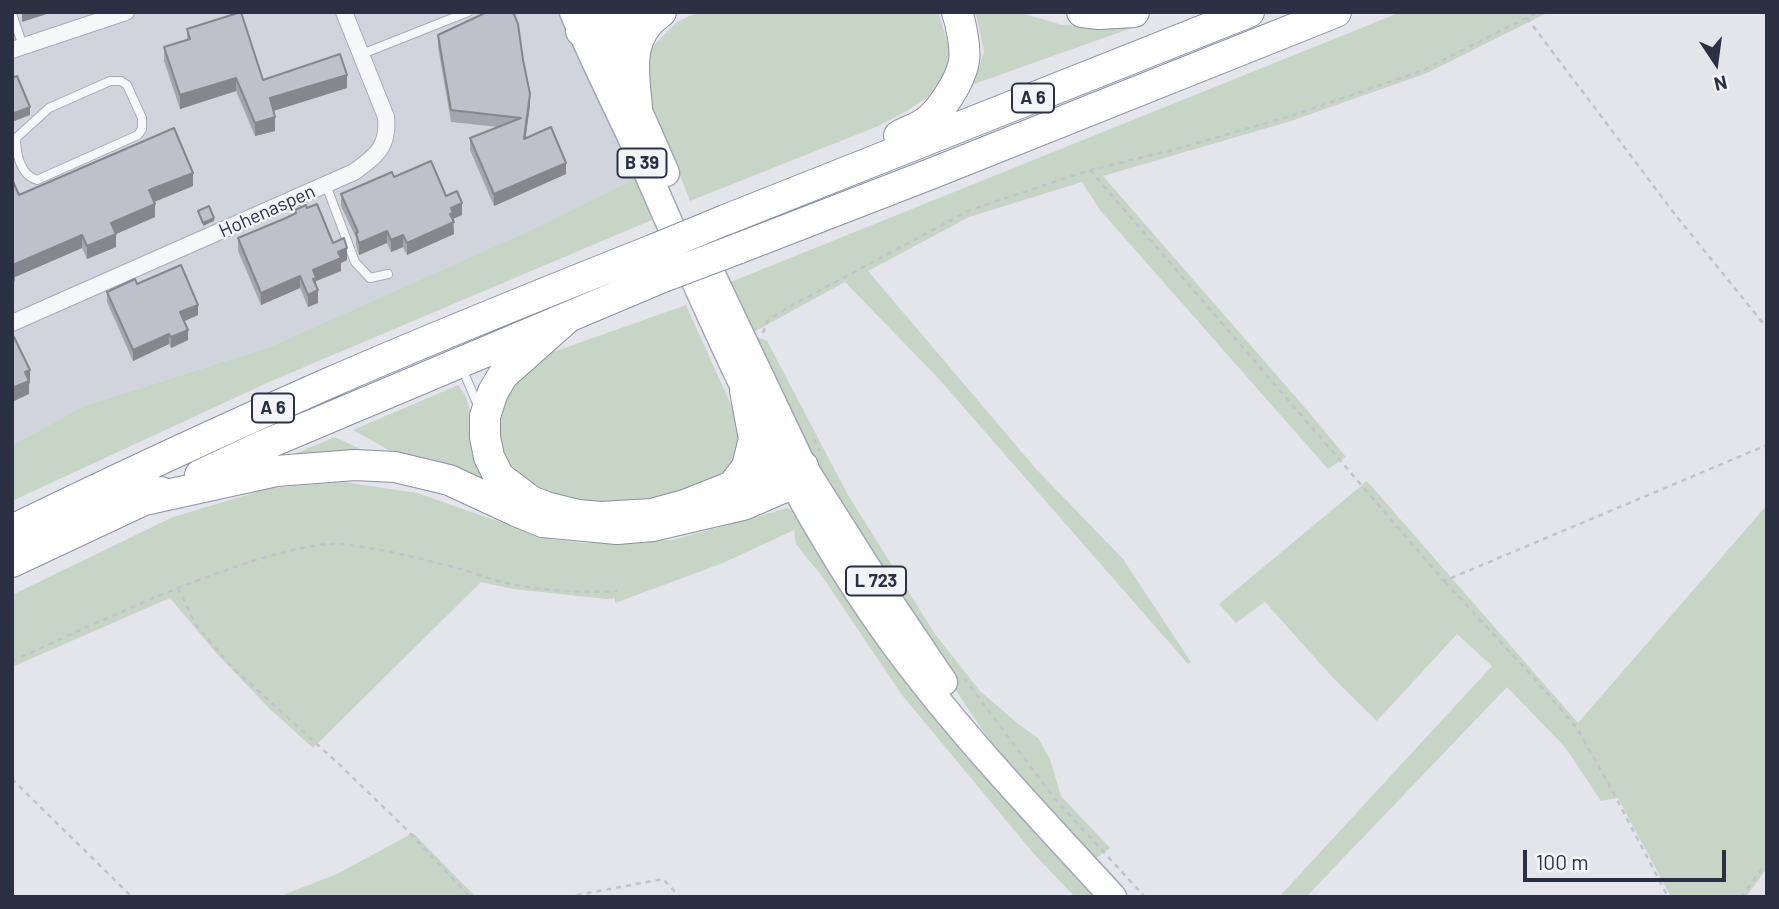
<!DOCTYPE html>
<style>
body{margin:0}
#map{position:relative;width:1779px;height:909px;overflow:hidden;background:#e3e5eb;font-family:Barlow,sans-serif}
canvas{display:block}
.frame{position:absolute;inset:0;border:14px solid #2c3043;pointer-events:none}
.north{position:absolute;left:1681px;top:28px;width:70px;height:70px;-webkit-text-stroke:5px #f3f4f8;paint-order:stroke;rotate:167deg;font-size:19px;font-weight:700;line-height:28px;text-align:center;color:#2c3043}
.north::after{content:'';display:block;margin:auto;width:24px;height:32px;background:#2c3043;clip-path:polygon(50% 0,100% 100%,50% 72%,0 100%)}
.scale{position:absolute;left:1523px;top:850px;width:203px;height:32px;box-sizing:border-box;border:4px solid #2c3043;border-top:0;padding-left:9px;font-size:21px;line-height:24px;white-space:nowrap;color:#2c3043;-webkit-text-stroke:5px #f3f4f8;paint-order:stroke}
</style>
<div id="map">
<canvas width="1779" height="909"></canvas>
<div class="frame"></div>
<div class="north">N</div>
<div class="scale">100 m</div>
</div>
<script>
const ctx = document.querySelector('canvas').getContext('2d');
ctx.lineJoin = 'round';
function fillPath(path, color) {
  ctx.fillStyle = color;
  ctx.fill(path, 'evenodd');
}
function strokePath(path, color, width, dash) {
  ctx.strokeStyle = color;
  ctx.lineWidth = width;
  ctx.lineCap = dash ? 'butt' : 'round';
  ctx.setLineDash(dash || []);
  ctx.stroke(path);
}
function drawText(font, color, halo, rows, align = 'center') {
  ctx.font = font + ' Barlow,sans-serif';
  ctx.lineWidth = 5;
  ctx.setLineDash([]);
  ctx.textBaseline = 'middle';
  ctx.strokeStyle = halo;
  ctx.fillStyle = color;
  for (const [text, x, y, turn = 0] of rows) {
    ctx.save();
    ctx.translate(x, y);
    ctx.rotate((+turn || 0) * Math.PI / 180);
    ctx.textAlign = isNaN(turn) ? turn : align;
    if (halo) ctx.strokeText(text, 0, 0);
    ctx.fillText(text, 0, 0);
    ctx.restore();
  }
}
const built = new Path2D(`
 M12 12H559L640 176 535 228 269 347 84 406 12 445Z`);
const green = new Path2D(`
 M698 12H938L952 57 944 76 929 96 907 111 876 127 690 201 644 84 648 51 677 22Z
 M974 12H1018L1062 25 1106 26 1143 24 974 84 984 51 977 18Z
 M1401 12H1549L1427 73 1291 121 1103 176 1307 410 1346 457 1328 469 1100 210 1082 182 969 217 868 271 1037 470 1123 559 1191 662 1188 664 939 379 845 282 750 334 767 341 848 495 935 634 980 691 1017 723 1038 738 1050 759 1061 796 1110 848 1091 862 1024 786 983 731 871 563 799 435 756 351 728 283Z
 M640 176 654 219 269 382 12 501V445L84 406 269 347 535 228Z
 M686 305 736 416 742 454 728 476 689 494 620 504 579 503 548 495 514 476 500 447 496 421 503 396 545 355Z
 M458 385 465 395 476 430 505 491 417 466 353 430Z
 M335 437 375 456 265 466Z
 M1367 481 1578 723 1767 505V868L1746 897H1671L1618 798 1601 801 1565 747 1507 687 1306 897H1279L1492 666 1457 634 1377 721 1335 680 1265 602 1236 623 1219 604Z
 M344 482 417 493 549 539 584 543 673 540 788 508 805 523 1097 897H1075L1034 854 902 695 824 579 796 544 794 530 723 563 615 603V598L607 599 513 589 481 582 313 748 270 709 217 654 170 598 12 667V595L173 517 270 488Z
 M413 833 476 897H278L337 874Z`);
const path = new Path2D(`
 M1527 18 1677 217 1767 328
 M1090 170 1444 581 1767 445
 M763 333 767 321 787 308 970 210 1090 170 1169 151 1291 116 1424 70 1538 12
 M814 439 820 451
 M1445 582 1533 677 1577 728 1613 792 1668 897
 M178 588 196 625 232 667 340 765 404 827 470 897
 M12 661C90 626 167 589 247 563 272 555 315 542 341 544 378 548 424 559 460 569 479 574 497 582 516 585 549 591 583 593 617 591
 M964 678 1055 799 1145 897
 M12 779 132 897
 M567 897 663 879 680 897
 M1741 897 1767 862`);
const service = new Path2D(`
 M12 14 23 46
 M362 54 468 12
 M110 81H121L127 85 142 118V129L138 135 37 180C20 175 16 153 16 138L49 108Z
 M326 185 355 262 370 278 388 274
 M462 368 479 408`);
const minor = new Path2D(`
 M12 50 126 12
 M12 323 354 172C376 156 389 147 386 117L344 12`);
const primary = new Path2D(`
 M573 12C597 69 626 124 651 181 720 339 789 500 891 640 958 732 1037 814 1113 897
 M596 13 666 173
 M697 243 803 466 872 575 944 682`);
const motorway = new Path2D(`
 M598 12 588 20 581 31 604 32 656 16
 M1082 12 1099 14 1134 12
 M637 106C633 71 627 35 661 12
 M899 136C906 131 916 129 923 124 940 114 961 80 964 61 966 48 961 24 957 12
 M725 220 1249 12
 M737 249 933 173 1336 12
 M200 475 262 446 663 277
 M731 488 747 467 754 439 745 391
 M144 500 276 471 355 465 395 467 449 480 516 511 543 522 617 529 653 526 743 505 794 483 804 470 803 466H784L685 505 652 514 601 517 578 515 546 507 531 501 499 477 489 457 485 437V416L493 392 503 375 566 319
 M12 530C117 479 222 430 329 383 436 336 544 293 652 250
 M12 562 161 492`);
const motorwayBridge = new Path2D(`
 M652 250 725 220
 M663 277 737 249`);
const wall = new Path2D(`
 M187 29 263 80 347 88 273 111 275 131 255 136 236 91 180 109 164 61V47L187 40Z
 M438 35 523 60 530 105 525 138 566 174 494 206 470 150V138L498 127 451 122 438 47Z
 M394 177 446 196 462 215 453 219 454 234 407 255 403 247 391 252 387 243 359 255 356 245V238L341 206V194Z
 M193 186 154 202 155 217 116 234V247L87 259 82 248 15 277 14 283 19 195Z
 M307 208 347 260 341 263V271L316 281 318 303 308 307 300 288 261 305 238 251V238L286 218 295 214V210Z
 M107 292 198 315 184 321 188 340 171 348 169 344 133 361 107 302Z`);
const shadedWall = new Path2D(`
 M22 12H53L22 22Z
 M347 75V88L270 112V98Z
 M236 78V91L180 109V95Z
 M530 94V105L524 150V139Z
 M30 107V115L12 122V114Z
 M275 117V131L255 136V123Z
 M566 163V174L494 206V194Z
 M193 173V186L149 204V190Z
 M462 203V215L453 219 454 234 407 255V243L451 208Z
 M155 204V217L116 234V247L87 259V246L111 223Z
 M214 218V221L203 226V223Z
 M387 231V243L359 255V243Z
 M82 235V248L15 277 14 283 12 284V271L15 264Z
 M403 235V247L391 252V240Z
 M347 248V260L341 263V271L316 281V290L313 291V270L338 252Z
 M300 276V288L261 305V293Z
 M318 290V303L308 307V295Z
 M198 305V315L180 323V312Z
 M188 330V340L171 348V337Z
 M169 334V344L133 361V350Z
 M30 370V383L29 384V394L12 402V388L25 372Z`);
const building = new Path2D(`
 M241 12 263 80 340 54 347 75 270 98 275 117 255 123 236 78 180 95 164 47 190 39 187 29Z
 M487 12H513L518 24 523 60 530 94 524 139 551 127 566 163 494 194 470 138 521 118 451 110 438 35Z
 M17 76 30 107 12 114V78Z
 M174 128 193 173 149 190 155 204 111 223 116 234 87 246 82 235 15 264 14 270 12 271V179L19 195Z
 M431 161 446 196 457 191 462 203 451 208 453 213 450 214 454 222 407 243 403 235 391 240 387 231 359 243 356 233 358 232 341 194 392 172 394 177Z
 M317 204 333 243 344 238 347 248 338 252 341 258 313 270 316 278 313 279 318 290 308 295 300 276 261 293 238 238 286 218 296 213 295 210 306 205 307 208Z
 M209 206 214 218 203 223 198 211Z
 M181 265 198 305 180 312 188 330 171 337 169 334 133 350 107 292 135 279 137 284Z
 M14 337 30 370 25 372 29 381 12 388V338Z`);
const shields = [
 [1033,98,42],
 [642,163,49],
 [273,408,42],
 [876,581,60]
];
const shieldNames = [
 ["A 6",1033,98],
 ["B 39",642,163],
 ["A 6",273,408],
 ["L 723",876,581]
];
const streetNames = [
 ["Hohenaspen",267,211,-24]
];
fillPath(built, '#d2d4dd');
fillPath(green, '#c6d5c5');
strokePath(service, '#a8abb5', 10);
strokePath(minor, '#a8abb5', 18);
strokePath(primary, '#a3a7b6', 29);
strokePath(motorway, '#8b90a1', 32);
strokePath(path, '#c1c3ca', 2.5, [5, 5]);
strokePath(service, '#f6f7f9', 8);
strokePath(minor, '#f6f7f9', 16);
strokePath(primary, '#fff', 26);
strokePath(motorway, '#fff', 30);
strokePath(motorwayBridge, '#8b90a1', 32, []);
strokePath(motorwayBridge, '#fff', 30);
fillPath(wall, '#a3a5af');
fillPath(shadedWall, '#85868e');
fillPath(building, '#bec0cb');
strokePath(building, '#85868e', 2);
for (const [x, y, w] of shields) {
  const box = new Path2D();
  box.roundRect(x - w / 2, y - 14.5, w, 29, 5);
  ctx.fillStyle = '#f3f4f8';
  ctx.fill(box);
  strokePath(box, '#2c3043', 2);
}
drawText('bold 18px', '#2c3043', null, shieldNames);
drawText('19px', '#2c3043', '#f3f4f8', streetNames);
</script>
